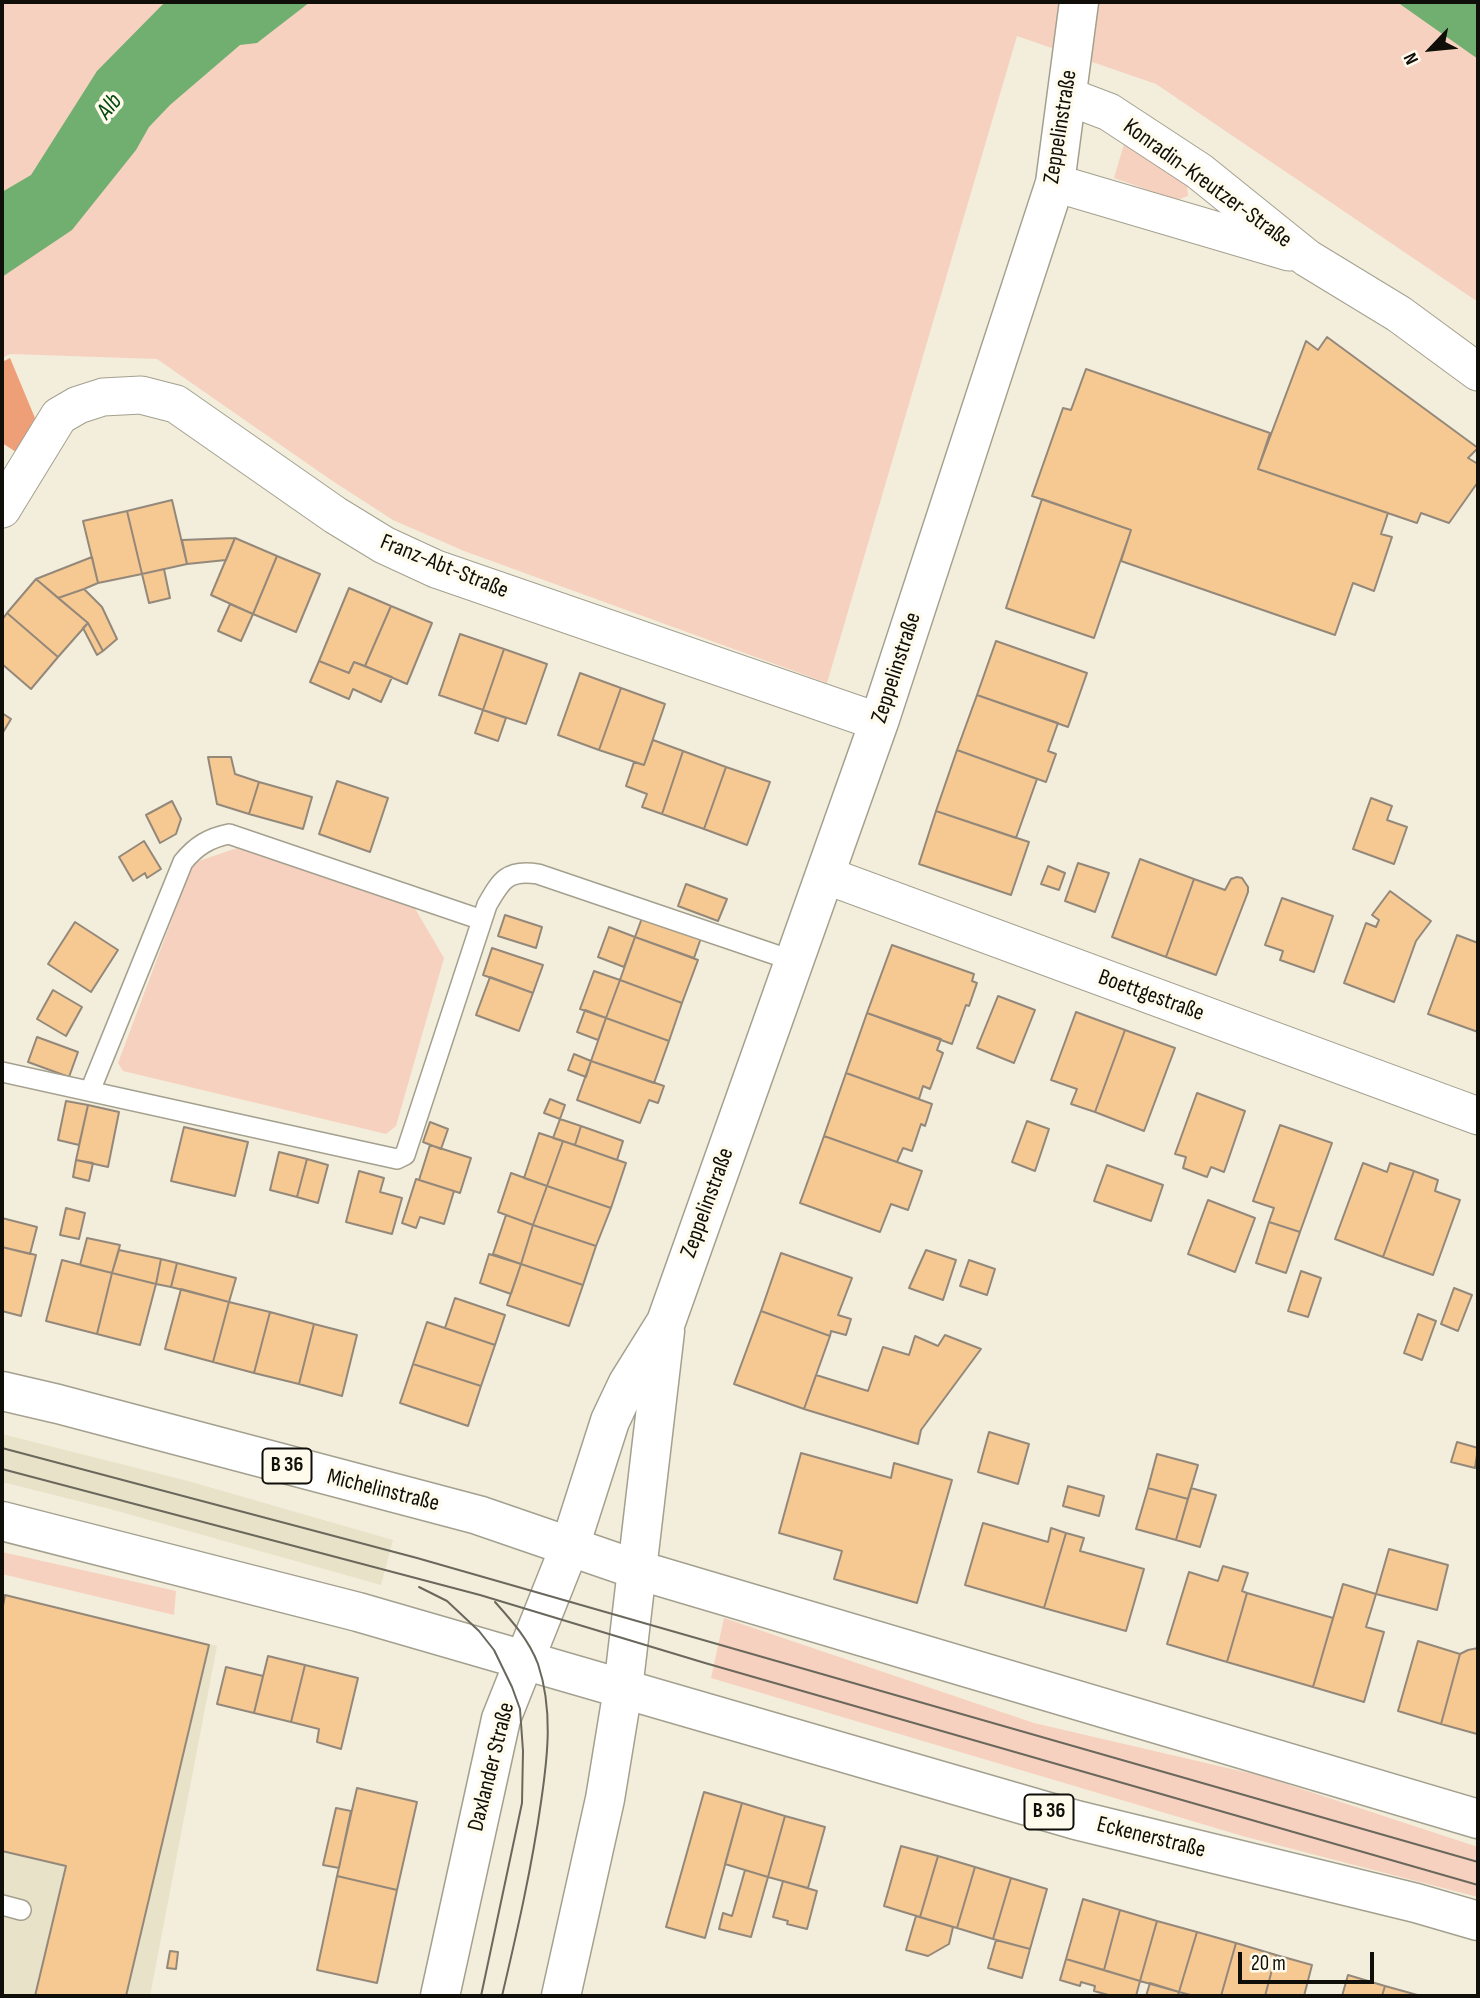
<!DOCTYPE html>
<meta charset="utf-8">
<style>
body{margin:0}
#map{position:relative;width:1480px;height:1998px;overflow:hidden;background:#f2eedb;font-family:"Sofia Sans Condensed",sans-serif}
canvas{display:block}
.frame{position:absolute;inset:0;border:4px solid #0f0e08;pointer-events:none}
.north{position:absolute;left:1396px;top:14px;width:70px;height:70px;-webkit-text-stroke:5px #fffbec;paint-order:stroke;rotate:244deg;font-size:19px;font-weight:700;line-height:28px;text-align:center;color:#0f0e08}
.north::after{content:'';display:block;margin:auto;width:24px;height:32px;background:#0f0e08;clip-path:polygon(50% 0,100% 100%,50% 72%,0 100%)}
.scale{position:absolute;left:1238px;top:1952px;width:136px;height:32px;box-sizing:border-box;border:4px solid #0f0e08;border-top:0;padding-left:9px;font-size:21px;line-height:24px;white-space:nowrap;color:#0f0e08;-webkit-text-stroke:5px #fffbec;paint-order:stroke}
</style>
<div id="map">
<canvas width="1480" height="1998"></canvas>
<div class="frame"></div>
<div class="north">N</div>
<div class="scale">20 m</div>
</div>
<script>
const ctx = document.querySelector('canvas').getContext('2d');
ctx.lineJoin = 'round';
function fillPath(path, color) {
  ctx.fillStyle = color;
  ctx.fill(path, 'evenodd');
}
function strokePath(path, color, width, dash) {
  ctx.strokeStyle = color;
  ctx.lineWidth = width;
  ctx.lineCap = dash ? 'butt' : 'round';
  ctx.setLineDash(dash || []);
  ctx.stroke(path);
}
function drawText(font, color, halo, rows, align = 'center') {
  ctx.font = font + ' "Sofia Sans Condensed",sans-serif';
  ctx.lineWidth = 7;
  ctx.setLineDash([]);
  ctx.textBaseline = 'middle';
  ctx.strokeStyle = halo;
  ctx.fillStyle = color;
  for (const [text, x, y, turn = 0] of rows) {
    ctx.save();
    ctx.translate(x, y);
    ctx.rotate((+turn || 0) * Math.PI / 180);
    ctx.textAlign = isNaN(turn) ? turn : align;
    if (halo) ctx.strokeText(text, 0, 0);
    ctx.fillText(text, 0, 0);
    ctx.restore();
  }
}
const built = new Path2D(`
 M2 1434 188 1481 393 1540 381 1585 110 1509 2 1482Z
 M2 1594 217 1646 150 1996H2Z`);
const green = new Path2D(`
 M2 2H1478V302L1156 84 1017 36 827 683 464 551 393 520 331 480 157 359 10 354 2 358Z
 M1125 141 1187 185 1188 196 1177 200 1114 178Z
 M237 848 413 905 444 958 396 1126 386 1134 123 1071 118 1063 193 863Z
 M2 1552 176 1591 174 1615 2 1574Z
 M724 1618 1034 1723 1262 1776 1478 1847V1897L1246 1837 711 1678Z`);
const forest = new Path2D(`
 M10 358 35 418 16 452 2 443V362Z`);
const water = new Path2D(`
 M165 2H310L257 43 240 45 170 105 149 127 136 150 72 230 2 277V192L31 175 97 71Z
 M1397 2H1478V59Z`);
const building = new Path2D(`
 M1327 337 1478 448 1468 458 1478 464V482L1449 523 1421 513 1417 523 1258 469 1306 341 1318 350Z
 M1086 369 1270 433 1258 469 1388 513 1381 534 1392 537 1374 591 1353 583 1335 635 1121 561 1131 530 1032 496 1063 408 1071 410Z
 M1042 499 1131 530 1094 638 1006 608Z
 M172 500 187 564 142 574 127 511Z
 M127 511 142 574 98 583 83 521Z
 M235 538 226 560 187 564 182 540Z
 M235 538 277 556 253 614 211 595Z
 M277 556 320 574 296 632 253 614Z
 M92 557 98 583 84 589 58 598 36 579Z
 M164 569 170 598 149 603 142 574Z
 M36 579 88 623 58 657 7 613Z
 M349 588 391 606 365 666 354 662 349 673 319 661Z
 M84 589 102 607 117 639 103 651 88 623 58 598Z
 M230 604 253 614 241 641 218 631Z
 M391 606 432 623 407 684 365 666Z
 M7 613 58 657 31 689 2 664V620Z
 M88 623 103 651 97 655 83 628Z
 M460 634 504 649 483 710 439 695Z
 M996 641 1087 673 1068 727 977 695Z
 M504 649 547 664 526 724 483 710Z
 M319 661 349 673 354 662 392 677 381 702 353 689 349 699 310 682Z
 M580 673 621 688 599 750 558 735Z
 M621 688 665 704 644 765 599 750Z
 M977 695 1058 723 1048 751 1056 754 1046 782 957 750Z
 M483 710 506 718 498 741 475 733Z
 M2 713 11 719 2 734Z
 M653 740 683 751 662 814 642 807 647 794 626 786 634 762 644 765Z
 M957 750 1037 779 1016 838 936 811Z
 M683 751 726 767 704 829 662 814Z
 M208 757H231L235 774 259 782 249 814 217 804Z
 M726 767 770 782 747 845 704 829Z
 M337 781 388 798 370 852 319 834Z
 M259 782 312 797 303 829 249 814Z
 M1371 798 1392 806 1387 820 1407 827 1394 864 1353 849Z
 M172 801 181 819 176 834 160 843 146 815Z
 M936 811 1029 842 1011 895 919 864Z
 M144 841 161 869 147 878 145 873 133 881 119 857Z
 M1140 859 1194 879 1166 957 1112 937Z
 M1078 863 1109 873 1095 912 1065 901Z
 M1048 866 1065 873 1059 890 1041 884Z
 M1237 877 1242 878 1248 887V892L1216 975 1166 957 1194 879 1225 890 1231 879Z
 M686 884 727 899 718 921 678 906Z
 M1390 891 1431 921 1416 941 1394 1002 1344 983 1366 923 1376 927 1379 920 1372 915Z
 M1282 898 1333 916 1314 972 1280 960 1283 951 1265 945Z
 M505 915 542 927 536 948 498 936Z
 M642 918 701 938 694 958 635 937Z
 M75 922 118 950 91 992 48 964Z
 M609 927 635 937 624 967 598 957Z
 M1457 935 1478 943V1032L1428 1014Z
 M635 937 698 960 682 1003 620 980Z
 M892 945 974 974 972 981 977 983 969 1006 966 1005 952 1044 867 1013Z
 M492 948 543 965 533 993 483 975Z
 M594 971 620 980 606 1018 580 1009Z
 M490 977 533 993 519 1031 476 1015Z
 M620 980 682 1003 669 1041 606 1018Z
 M53 990 82 1007 66 1036 37 1019Z
 M998 996 1035 1010 1014 1063 977 1048Z
 M585 1010 606 1018 598 1040 577 1032Z
 M1076 1012 1125 1030 1095 1112 1071 1104 1077 1089 1051 1080Z
 M867 1013 941 1039 937 1050 943 1053 930 1089 923 1086 919 1099 846 1073Z
 M606 1018 669 1041 654 1083 591 1061Z
 M1125 1030 1175 1048 1144 1131 1095 1112Z
 M37 1037 78 1052 69 1077 28 1062Z
 M574 1054 591 1061 586 1077 568 1070Z
 M591 1061 664 1086 658 1103 649 1100 640 1123 577 1100Z
 M846 1073 932 1104 925 1126 921 1124 912 1151 903 1148 897 1162 824 1136Z
 M1197 1093 1245 1111 1224 1172 1211 1167 1207 1177 1183 1168 1186 1157 1175 1154Z
 M550 1099 565 1105 560 1119 544 1113Z
 M66 1101 88 1105 79 1145 58 1140Z
 M88 1105 119 1112 108 1167 76 1160Z
 M560 1119 581 1126 575 1145 553 1138Z
 M1027 1121 1049 1129 1035 1171 1012 1162Z
 M430 1122 448 1129 441 1149 423 1142Z
 M1280 1125 1332 1143 1300 1232 1269 1222 1274 1208 1253 1201Z
 M581 1126 623 1141 617 1160 575 1145Z
 M184 1127 248 1142 235 1196 171 1181Z
 M539 1133 563 1141 547 1186 524 1178Z
 M824 1136 922 1171 908 1210 891 1204 880 1232 800 1203Z
 M563 1141 626 1163 611 1208 547 1186Z
 M430 1145 471 1158 460 1193 419 1180Z
 M279 1152 307 1159 297 1197 270 1190Z
 M307 1159 328 1165 318 1203 297 1197Z
 M76 1160 93 1163 89 1181 73 1177Z
 M1363 1163 1387 1172 1390 1163 1414 1171 1383 1257 1335 1239Z
 M1107 1165 1163 1185 1151 1221 1094 1201Z
 M359 1171 384 1178 380 1192 402 1198 392 1234 346 1222Z
 M1414 1171 1438 1180 1435 1191 1460 1200 1433 1275 1383 1257Z
 M511 1173 547 1186 533 1225 498 1212Z
 M416 1179 454 1191 444 1224 420 1217 416 1228 402 1223Z
 M547 1186 611 1208 596 1246 533 1225Z
 M1208 1200 1255 1218 1235 1272 1188 1254Z
 M66 1208 85 1213 79 1239 60 1235Z
 M506 1215 533 1225 521 1264 493 1254Z
 M2 1218 37 1227 30 1254 2 1247Z
 M1269 1222 1300 1232 1286 1273 1256 1263Z
 M533 1225 596 1246 583 1285 521 1264Z
 M87 1238 120 1245 112 1273 80 1265Z
 M2 1247 36 1255 21 1316 2 1311Z
 M119 1250 161 1259 156 1284 112 1273Z
 M926 1250 956 1260 943 1300 909 1288Z
 M781 1253 852 1278 838 1315 851 1319 846 1335 831 1331 830 1336 761 1311Z
 M489 1254 521 1264 511 1294 480 1283Z
 M161 1259 177 1263 171 1287 156 1284Z
 M62 1260 112 1273 97 1334 46 1321Z
 M969 1260 995 1269 987 1295 960 1286Z
 M177 1263 236 1278 229 1302 171 1287Z
 M521 1264 583 1285 569 1326 507 1305Z
 M1301 1271 1321 1278 1308 1317 1288 1311Z
 M112 1273 156 1284 140 1345 97 1334Z
 M1454 1288 1472 1295 1458 1331 1441 1324Z
 M181 1289 229 1302 213 1362 165 1349Z
 M455 1298 505 1315 495 1345 445 1328Z
 M229 1302 270 1312 254 1373 213 1362Z
 M761 1311 830 1336 804 1409 734 1384Z
 M270 1312 314 1324 299 1384 254 1373Z
 M1418 1314 1436 1321 1422 1360 1404 1353Z
 M427 1322 495 1345 481 1386 413 1364Z
 M314 1324 357 1335 342 1396 299 1384Z
 M945 1335 981 1349 921 1430 918 1444 804 1409 816 1375 868 1391 883 1347 909 1355 915 1336 938 1346Z
 M413 1364 481 1386 468 1426 400 1403Z
 M989 1432 1029 1444 1018 1484 978 1472Z
 M1457 1442 1478 1448 1475 1468 1451 1462Z
 M801 1453 891 1478 894 1463 952 1480 917 1603 834 1579 842 1551 779 1533Z
 M1157 1454 1198 1465 1188 1499 1148 1488Z
 M1068 1486 1104 1496 1099 1516 1063 1506Z
 M1148 1488 1188 1499 1176 1540 1136 1529Z
 M1191 1488 1216 1495 1200 1547 1176 1540Z
 M983 1523 1048 1542 1051 1528 1066 1533 1044 1608 965 1585Z
 M1066 1533 1084 1538 1080 1551 1144 1569 1126 1631 1044 1608Z
 M1389 1549 1448 1565 1437 1610 1376 1594Z
 M1223 1566 1248 1573 1242 1591 1247 1593 1227 1662 1167 1644 1189 1572 1218 1581Z
 M1343 1584 1376 1594 1366 1627 1384 1632 1364 1702 1313 1687Z
 M1247 1593 1333 1618 1313 1687 1227 1662Z
 M5 1595 209 1645 126 1996H35L66 1866 2 1851V1611Z
 M1418 1641 1460 1654 1441 1724 1398 1711Z
 M1478 1648V1731L1477 1734 1441 1724 1460 1654 1468 1650Z
 M268 1656 305 1665 291 1722 254 1713Z
 M305 1665 358 1678 341 1749 317 1742 319 1729 291 1722Z
 M226 1667 263 1676 254 1713 217 1704Z
 M357 1788 417 1802 397 1890 337 1876Z
 M704 1792 742 1803 705 1938 666 1927Z
 M742 1803 785 1816 768 1877 725 1864Z
 M336 1808 351 1811 339 1868 323 1865Z
 M785 1816 825 1827 808 1888 768 1877Z
 M901 1846 938 1856 920 1917 884 1906Z
 M938 1856 975 1867 957 1928 920 1917Z
 M975 1867 1011 1878 993 1939 957 1928Z
 M745 1870 768 1877 751 1937 719 1929 723 1913 732 1916Z
 M337 1876 397 1890 377 1983 317 1970Z
 M1011 1878 1047 1889 1030 1949 993 1939Z
 M783 1881 817 1891 807 1929 787 1924 788 1921 773 1917Z
 M1083 1899 1120 1910 1104 1970 1066 1959Z
 M1120 1910 1157 1921 1140 1981 1104 1970Z
 M916 1916 953 1927 949 1944 928 1956 906 1950Z
 M1157 1921 1197 1932 1179 1992 1140 1981Z
 M1197 1932 1236 1943 1221 1996H1194L1179 1992Z
 M996 1940 1030 1949 1022 1978 988 1968Z
 M1236 1943 1276 1955 1265 1996H1221Z
 M170 1951 178 1952 176 1969 167 1968Z
 M1276 1955 1312 1965 1304 1996H1265Z
 M1066 1959 1140 1981 1136 1996H1112L1094 1991 1095 1986 1081 1982 1080 1986 1060 1980Z
 M1348 1975 1385 1986 1382 1996H1342Z
 M1150 1983 1179 1992 1178 1996H1146Z
 M1385 1986 1421 1996H1382Z`);
const service = new Path2D(`
 M2 1072 397 1159 405 1155 487 905C501 880 508 869 538 874L794 961
 M90 1091 183 862C196 846 209 838 229 834L482 920
 M2 1905 21 1910`);
const minor = new Path2D(`
 M1067 96 1109 112 1199 171 1307 258 1399 314 1478 372
 M1055 183 1289 252
 M2 509 59 416 78 405 103 397 141 395 176 404 335 515 384 545 436 569 879 722
 M825 875 1478 1116`);
const tertiary = new Path2D(`
 M440 1996 501 1719 570 1546 610 1421 628 1383 666 1322 879 722 1055 183 1079 2
 M561 1996 605 1799 623 1689 665 1331`);
const primary = new Path2D(`
 M2 1391 58 1404 478 1515 638 1570 1478 1819
 M2 1521 358 1612 1076 1820 1416 1903 1478 1921`);
const tram = new Path2D(`
 M2 1448 417 1558 1478 1862
 M2 1469 480 1595 705 1663 1478 1885
 M419 1587 447 1601 479 1631 494 1650 512 1687 520 1709 523 1751 522 1803 481 1996
 M495 1602C512 1621 529 1640 538 1664 553 1709 548 1755 541 1802 532 1867 517 1932 502 1996`);
const shields = [
 [287,1466,49],
 [1049,1812,49]
];
const shieldNames = [
 ["B 36",287,1466],
 ["B 36",1049,1812]
];
const streetNames = [
 ["Zeppelinstraße",1061,127,-81],
 ["Konradin-Kreutzer-Straße",1207,184,36],
 ["Franz-Abt-Straße",444,567,22],
 ["Zeppelinstraße",897,668,-72],
 ["Boettgestraße",1151,996,20],
 ["Zeppelinstraße",708,1203,-70],
 ["Michelinstraße",383,1491,14],
 ["Daxlander Straße",492,1767,-76],
 ["Eckenerstraße",1151,1838,14]
];
const waterNames = [
 ["Alb",110,107,-51]
];
fillPath(built, '#e8e2c8');
fillPath(green, '#f7d1bf');
fillPath(forest, '#ef9f78');
fillPath(water, '#71af71');
fillPath(building, '#f7c992');
strokePath(building, '#94887a', 2);
strokePath(service, '#a4a08f', 22);
strokePath(minor, '#a4a08f', 39);
strokePath(tertiary, '#a4a08f', 41);
strokePath(primary, '#a4a08f', 41);
strokePath(service, '#fff', 19);
strokePath(minor, '#fff', 37);
strokePath(tertiary, '#fff', 38);
strokePath(primary, '#fff', 38);
strokePath(tram, '#6a675c', 2);
for (const [x, y, w] of shields) {
  const box = new Path2D();
  box.roundRect(x - w / 2, y - 17.5, w, 35, 5);
  ctx.fillStyle = '#fffbec';
  ctx.fill(box);
  strokePath(box, '#0f0e08', 2);
}
drawText('bold 21px', '#0f0e08', null, shieldNames);
drawText('23px', '#0f0e08', '#fffbec', streetNames);
drawText('italic 24px', '#02480a', '#fffbec', waterNames);
</script>
